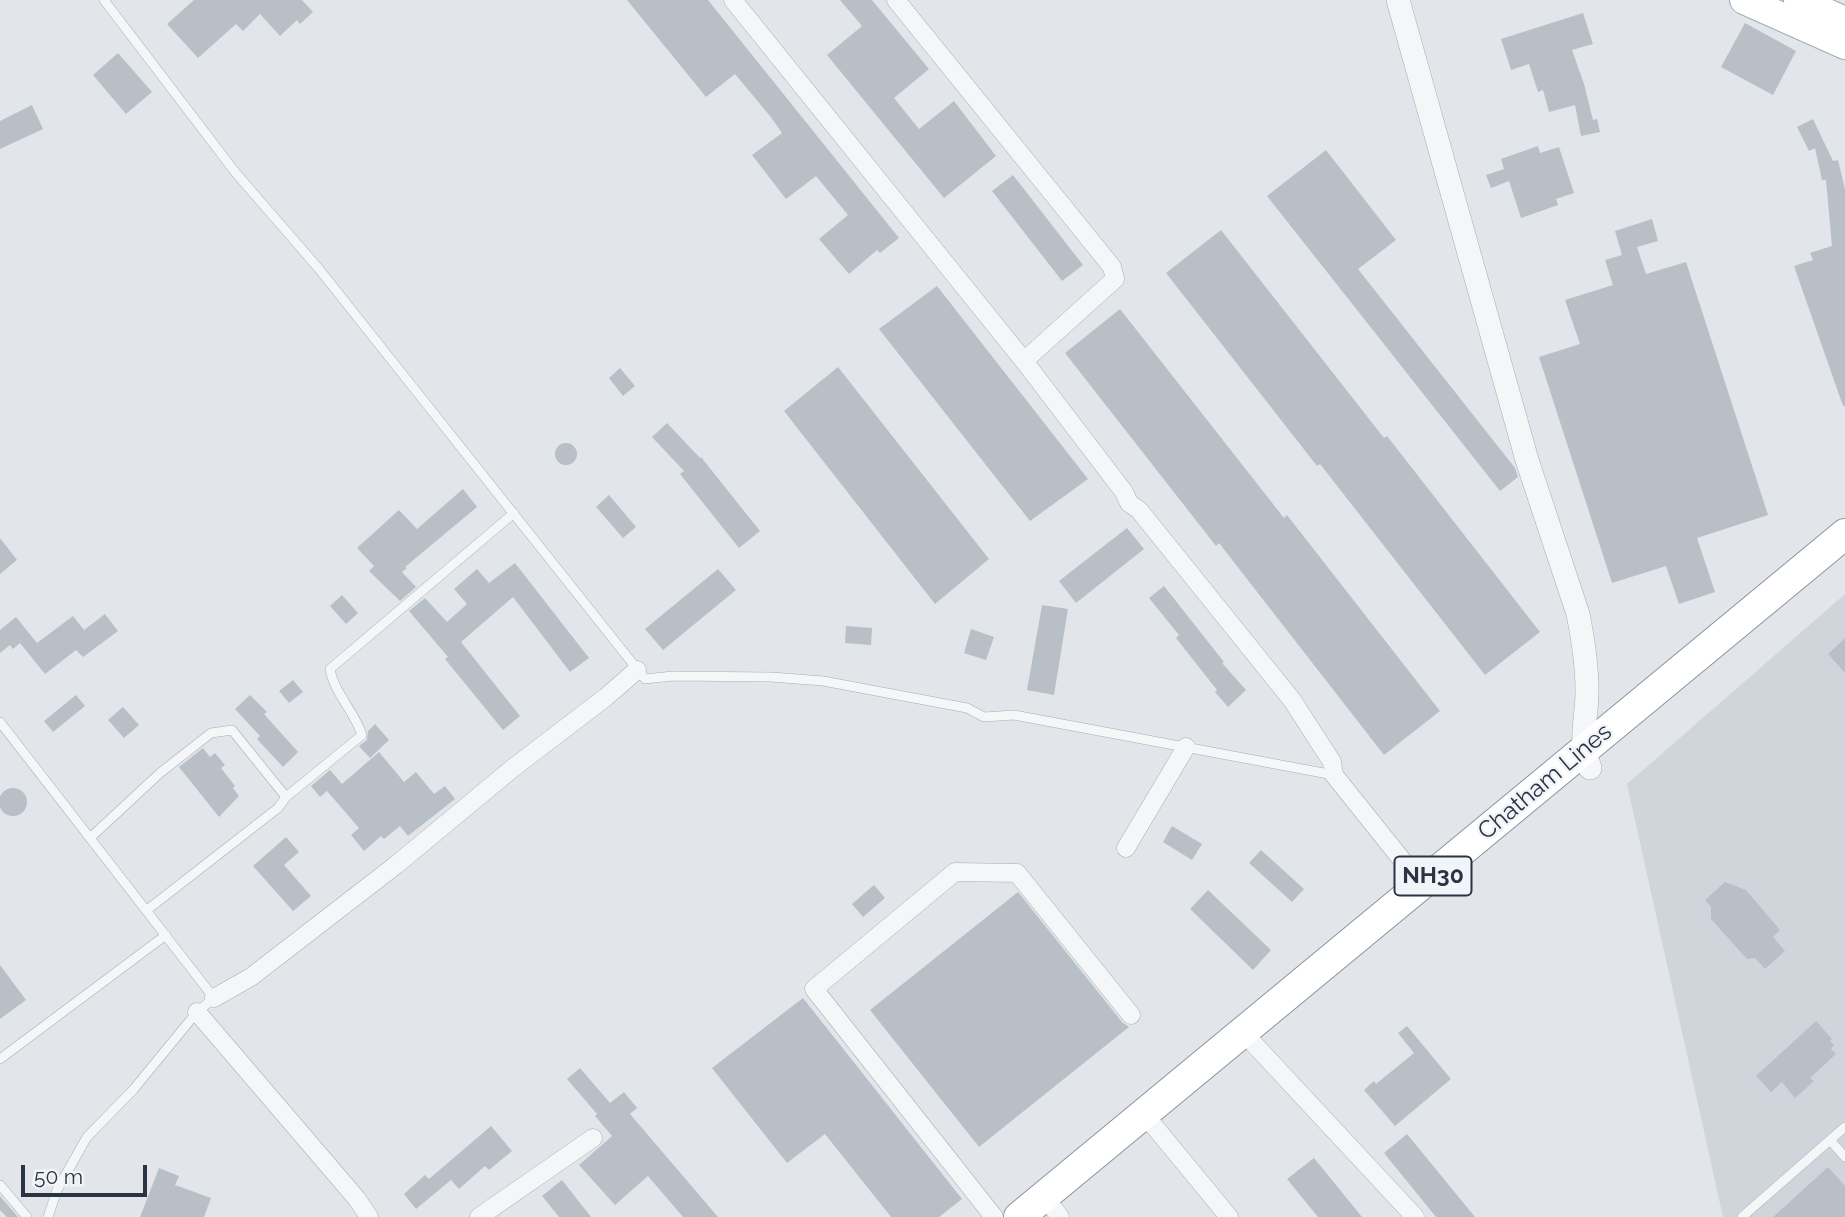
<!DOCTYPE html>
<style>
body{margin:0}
#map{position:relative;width:1845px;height:1217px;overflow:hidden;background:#e2e6ea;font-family:Raleway,sans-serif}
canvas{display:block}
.scale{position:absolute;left:21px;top:1165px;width:126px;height:32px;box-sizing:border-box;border:4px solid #2a3442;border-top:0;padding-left:9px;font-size:21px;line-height:24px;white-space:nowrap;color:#2a3442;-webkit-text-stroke:5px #f1f4f8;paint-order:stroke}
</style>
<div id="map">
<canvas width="1845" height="1217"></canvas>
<div class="scale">50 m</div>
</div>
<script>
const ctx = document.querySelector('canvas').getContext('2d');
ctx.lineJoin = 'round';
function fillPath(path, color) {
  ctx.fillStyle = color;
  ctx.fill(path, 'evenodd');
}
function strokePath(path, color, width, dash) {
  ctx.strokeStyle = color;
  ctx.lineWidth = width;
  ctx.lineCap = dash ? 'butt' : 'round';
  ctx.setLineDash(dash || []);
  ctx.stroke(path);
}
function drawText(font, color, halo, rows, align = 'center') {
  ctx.font = font + ' Raleway,sans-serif';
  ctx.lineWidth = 5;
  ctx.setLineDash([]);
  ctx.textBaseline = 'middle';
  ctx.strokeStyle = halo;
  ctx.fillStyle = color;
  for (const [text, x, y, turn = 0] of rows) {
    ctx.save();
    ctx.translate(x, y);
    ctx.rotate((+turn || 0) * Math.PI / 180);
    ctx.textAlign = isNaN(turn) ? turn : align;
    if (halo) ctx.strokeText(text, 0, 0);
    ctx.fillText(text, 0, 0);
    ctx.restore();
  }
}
const built = new Path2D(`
 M1845 594V1217H1723L1627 784Z`);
const building = new Path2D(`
 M194 0H302L313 12 300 24 297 20 280 36 260 14 243 31 236 24 198 58 167 24Z
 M627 0H708L899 238 880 253 877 250 849 274 819 239 848 215 816 176 786 199 752 155 782 133 770 116 735 74 706 97Z
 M840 0H872L929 69 894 98 919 129 954 101 996 156 944 198 827 55 862 26Z
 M1583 13 1593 44 1572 50 1584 84 1593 120 1597 119 1600 132 1581 136 1575 105 1549 112 1543 90 1538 92 1529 64 1511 70 1501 39Z
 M1745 23 1796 51 1773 95 1721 67Z
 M118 53 152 92 126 114 93 75Z
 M32 105 43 129 0 149V121Z
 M1813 119 1833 161 1838 160 1845 189V406H1843L1794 266 1813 260 1810 253 1832 246 1826 180H1822L1815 148 1809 151 1797 127Z
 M1538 146 1540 153 1559 147 1574 193 1556 199 1558 205 1521 218 1509 181 1491 188 1486 175 1504 169 1501 159Z
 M1326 150 1396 240 1358 269 1515 468 1518 477 1500 491 1267 196Z
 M1013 175 1083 265 1062 281 992 191Z
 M1652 219 1658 241 1637 247 1646 274 1686 262 1768 515 1697 538 1715 592 1679 604 1666 566 1612 583 1539 357 1580 344 1565 300 1613 285 1605 260 1622 255 1615 231Z
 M1221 230 1384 438 1387 436 1540 632 1485 675 1320 464 1317 466 1166 273Z
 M937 286 1088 479 1030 521 879 329Z
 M1120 309 1284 518 1287 515 1440 711 1384 755 1219 543 1216 546 1065 353Z
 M838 367 989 559 935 604 784 411Z
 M620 368 635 386 623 396 609 378Z
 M667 423 700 458 701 457 760 531 739 548 680 474 684 471 652 437Z
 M555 454a11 11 0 1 1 22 0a11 11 0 1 1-22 0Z
 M463 489 477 507 405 567 407 568 402 572 416 587 400 601 369 571 374 566 357 548 399 510 417 529Z
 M609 495 636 527 623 538 596 507Z
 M1127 528 1144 549 1076 603 1059 581Z
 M0 538 17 560 0 574Z
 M515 563 589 658 570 672 513 597 461 642 520 716 503 730 445 659 448 657 409 611 425 598 447 622 467 604 454 589 477 569 489 583Z
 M718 569 736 590 663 650 645 629Z
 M1164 586 1224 662 1222 663 1246 690 1228 707 1215 692 1217 690 1176 638 1179 635 1149 598Z
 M342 595 358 613 346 624 330 606Z
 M1042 605 1068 609 1054 695 1027 690Z
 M105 614 118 631 83 657 76 650 45 674 20 643 13 649 10 645 0 653V630L16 617 37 643 73 616 84 630Z
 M846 626 872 628 871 645 845 643Z
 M971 629 994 637 986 660 964 653Z
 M1845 638V673L1828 654Z
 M293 680 303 692 289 703 279 691Z
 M76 695 85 706 53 732 44 721Z
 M250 695 267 712 264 714 298 752 283 767 257 739 260 736 235 709Z
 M123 707 139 725 124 738 108 720Z
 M375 724 389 740 370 758 359 746 367 740 368 731Z
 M203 748 210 757 215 753 225 765 221 768 235 786 233 788 239 796 219 817 179 767Z
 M379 752 404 782 416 772 434 794 445 786 455 799 408 836 400 826 384 839 381 836 364 851 351 835 359 828 327 791 320 797 311 786 330 770 342 784Z
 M-1 802a14 14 0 1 1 28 0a14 14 0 1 1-28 0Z
 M1172 826 1202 844 1192 860 1163 842Z
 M286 837 299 852 284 865 311 896 293 911 253 866Z
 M1261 850 1304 889 1292 902 1249 863Z
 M1725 882 1746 890 1780 930 1773 937 1785 951 1765 969 1755 958 1747 959 1711 919V907L1705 900Z
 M874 885 885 898 863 917 852 904Z
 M1208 890 1271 950 1253 970 1190 909Z
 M1018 892 1122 1022 1129 1027 979 1147 870 1010Z
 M0 965 26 1000 0 1019Z
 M803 998 962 1199 939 1217H891L825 1134 787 1163 712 1068Z
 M1816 1021 1832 1039 1830 1041 1834 1045 1831 1049 1836 1054 1810 1078 1814 1081 1795 1098 1782 1082 1771 1092 1756 1076Z
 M1407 1026 1451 1079 1395 1126 1364 1090 1374 1081 1376 1084 1414 1053 1398 1033Z
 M580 1068 610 1103 624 1092 637 1108 630 1114 718 1217H683L648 1176 615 1205 579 1165 612 1136 595 1116 597 1114 567 1079Z
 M491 1126 512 1151 489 1170 485 1166 459 1189 451 1180 416 1209 404 1194 425 1175 429 1179Z
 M1407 1134 1475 1217H1436L1384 1153Z
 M1314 1158 1362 1217H1318L1287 1179Z
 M1828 1167 1845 1186V1217H1773Z
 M159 1168 179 1176 175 1185 211 1198 204 1217H140Z
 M562 1180 591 1217H559L542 1196Z
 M0 1196 18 1217H7L0 1210Z`);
const service = new Path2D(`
 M104 0 235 172 319 269 645 679 673 676 771 677 823 681 967 708 984 717 1014 715 1334 775
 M0 722 214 998 197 1012 133 1090 87 1137 57 1190 48 1217
 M90 838 160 773 211 733 232 730 286 797
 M147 910 278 808 286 797 362 735C355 712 334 693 330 669L514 513
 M0 1059 166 935
 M1830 1140 1845 1127
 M0 1185 27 1217
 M1742 1217 1830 1140 1845 1157`);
const minor = new Path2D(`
 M733 0 1024 361 1124 492 1129 503 1139 510 1292 700 1332 762 1334 775 1422 885
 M896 0 1112 267 1115 279 1024 361
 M1126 848 1186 747
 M214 998 251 977 396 865 513 768 606 697 637 670
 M197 1012 357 1199 369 1217
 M1254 1044 1415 1217
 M1154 1126 1229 1217
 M1054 1209 1060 1217
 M479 1217 593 1138
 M994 1217 814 989 955 872 1017 873 1131 1015`);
const tertiary = new Path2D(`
 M1398 0 1527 460 1578 614C1583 639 1587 665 1587 691 1587 723 1578 736 1590 768`);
const primary = new Path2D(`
 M1744 0 1845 45
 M1798 0 1845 21`);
const trunk = new Path2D(`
 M1019 1217 1845 534`);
const shields = [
 [1433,876,77]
];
const shieldNames = [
 ["NH30",1433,876]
];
const streetNames = [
 ["Chatham Lines",1545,782,-40]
];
fillPath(built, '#d0d5dc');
fillPath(building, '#b9bfc7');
strokePath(service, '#a7adb4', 10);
strokePath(minor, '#a7adb4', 19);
strokePath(tertiary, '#a7adb4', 24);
strokePath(primary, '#a1abb6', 30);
strokePath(trunk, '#8994a1', 32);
strokePath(service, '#f5f6f8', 9);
strokePath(minor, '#f5f6f8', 18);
strokePath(tertiary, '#f5f6f8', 23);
strokePath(primary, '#fff', 28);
strokePath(trunk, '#fff', 30);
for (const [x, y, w] of shields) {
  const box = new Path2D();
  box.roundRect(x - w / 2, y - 19.5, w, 39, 5);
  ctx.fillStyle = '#f1f4f8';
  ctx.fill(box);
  strokePath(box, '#2a3442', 2);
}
drawText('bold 23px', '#2a3442', null, shieldNames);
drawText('24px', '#2a3442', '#f1f4f8', streetNames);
</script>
